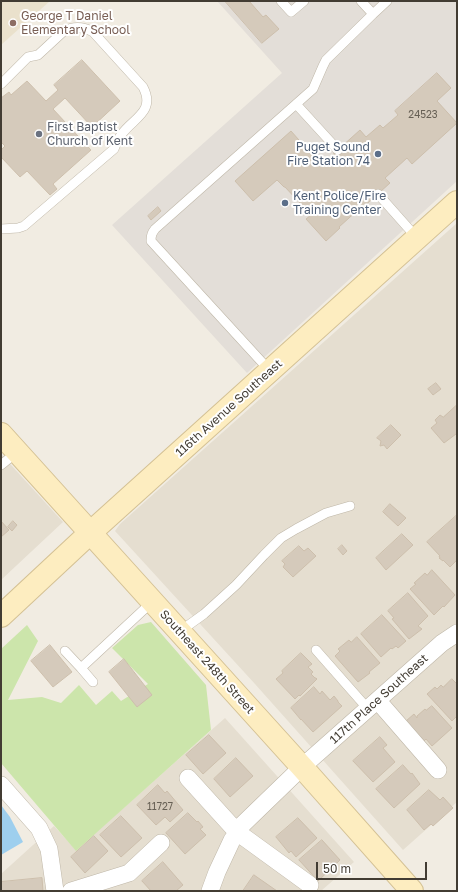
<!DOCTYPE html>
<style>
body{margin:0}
#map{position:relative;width:458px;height:892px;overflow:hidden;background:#f1ece2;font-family:"Golos Text",sans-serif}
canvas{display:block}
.frame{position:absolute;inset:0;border:2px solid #423c33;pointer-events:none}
.scale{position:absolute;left:316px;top:862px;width:111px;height:18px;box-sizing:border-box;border:2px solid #423c33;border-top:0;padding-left:5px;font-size:12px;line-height:14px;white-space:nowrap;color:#423c33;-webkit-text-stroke:3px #fff;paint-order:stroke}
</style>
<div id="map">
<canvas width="458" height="892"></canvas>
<div class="frame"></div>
<div class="scale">50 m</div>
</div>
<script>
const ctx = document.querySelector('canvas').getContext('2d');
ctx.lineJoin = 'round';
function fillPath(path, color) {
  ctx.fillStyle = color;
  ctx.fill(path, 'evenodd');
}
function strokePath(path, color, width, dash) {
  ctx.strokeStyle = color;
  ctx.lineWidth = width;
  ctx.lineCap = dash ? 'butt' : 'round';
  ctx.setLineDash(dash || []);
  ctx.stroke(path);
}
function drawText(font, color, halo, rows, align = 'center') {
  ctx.font = font + ' "Golos Text",sans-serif';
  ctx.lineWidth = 4;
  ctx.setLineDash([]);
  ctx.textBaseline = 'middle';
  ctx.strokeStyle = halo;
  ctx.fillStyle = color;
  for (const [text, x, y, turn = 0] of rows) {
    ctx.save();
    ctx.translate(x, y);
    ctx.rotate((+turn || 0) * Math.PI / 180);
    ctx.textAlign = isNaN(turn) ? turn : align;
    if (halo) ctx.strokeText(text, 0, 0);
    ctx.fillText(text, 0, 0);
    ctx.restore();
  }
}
const residential = new Path2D(`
 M457 223V802L403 850 255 684 115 531 120 524Z
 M1 454 63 522 1 580Z
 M225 718 354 862 321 891H1V874L54 826 76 850Z`);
const industrial = new Path2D(`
 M217 1H457V181L247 373 112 225 282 73Z`);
const education = new Path2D(`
 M1 1H50L1 45Z`);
const green = new Path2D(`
 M151 622 206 685 211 730 76 851 1 763V649L27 625 38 641 8 700 42 697 61 703 79 685 96 705 112 691 121 701 148 684 112 648 138 625Z`);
const water = new Path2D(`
 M1 805 10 817 23 842 1 855Z`);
const building = new Path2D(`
 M225 1H249L263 17 266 15 279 29 262 43Z
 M82 60 120 101 92 127 65 98 53 109 91 150 53 184 57 189 50 195 27 171 20 177 1 157V150L5 146 1 142V98L9 92 11 95 27 81 46 101 58 90 54 85Z
 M437 73 451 88 437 101 457 123 412 164 407 158 385 178 390 183 360 210 359 209 339 227 340 228 326 241 306 219 311 215 285 187H284L277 180 253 201 235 181 291 131 321 165 360 130 366 137 380 125 383 128 398 115 395 111Z
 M158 207 161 211 151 220 148 216Z
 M436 383 441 389 433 395 428 389Z
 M457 405V435L456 434 444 443 431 428 437 423 435 420 440 415 443 417Z
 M391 425 401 435 387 449 384 445 380 446 381 441 377 438Z
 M390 504 406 518 398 526 383 512Z
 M456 516 457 517V560L450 567 443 560V561L439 558H440L439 556H440L427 542Z
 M1 521 9 530 1 537Z
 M13 521 17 525 12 531 8 527Z
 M402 534 413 545 386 570 376 558Z
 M342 545 347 551 343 555 338 549Z
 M299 546 304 551 308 548 316 556 293 577 283 567 285 564 282 561Z
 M432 570 455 595 444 607 443 606 434 615 410 589 416 584 414 583 425 573 427 575Z
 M408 593 428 616 418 626 422 629 409 639 392 619 394 618 388 611Z
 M382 615 406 641 398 648 396 646 392 649 391 648 381 657 361 634Z
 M357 637 380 663 369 672 370 673 358 682 335 656 340 651 338 649 349 640 351 642Z
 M50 645 72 672 53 687 31 661Z
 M301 653 312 664 308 667 313 672 311 674 315 678H316L317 679 300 696 299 695 295 699 276 679 283 673 282 671Z
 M124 659 152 695 137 707 109 672Z
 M452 679 457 684V716L452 721 427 694 435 687 437 689 441 685 443 687Z
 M314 687 320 694 322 691 330 700 334 696 338 701V702L342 706 313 732 301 719V720L291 708Z
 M432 706 452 728 432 746 426 739 424 741 406 721 414 714 417 718V716L425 709 426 710Z
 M209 735 226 753 203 774 186 755Z
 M380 737 387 745 383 748 395 762 373 782 353 761Z
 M236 758 253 776 230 797 214 779Z
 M403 765 411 774 412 773 420 784 394 808 376 789Z
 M158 785 165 793 167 791 183 810 170 822 165 817 156 825 137 805Z
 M429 790 440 800 443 797 453 808 433 826 431 824 424 830 407 810Z
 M188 813 197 822 198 821 203 827 200 829 206 835 185 854 166 833Z
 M121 816 142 838 121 857 100 835Z
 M298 818 317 838 296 857 291 851 289 853 276 837Z
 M94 836 108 851 85 873 71 857Z
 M322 840 340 860 318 881 299 860Z
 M163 862 183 885 176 891H151L142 881Z
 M254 875 277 891H243Z
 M42 878 43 891H1V882Z`);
const lane = new Path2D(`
 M281 1 291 12 304 1
 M361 1 373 14
 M1 84 28 57 38 55 64 31C74 26 84 27 93 32L143 87C156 112 133 118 121 135 118 139 116 144 114 149L24 226 18 228 1 229
 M296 104 338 150
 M378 194 417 238
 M270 371 151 241C151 235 152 233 155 229L313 89 323 66 326 60 373 14 387 1
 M1 465 17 452
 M179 632 204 614 236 585 264 555 281 538 296 529 326 513 350 506
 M316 650 368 709
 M65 651 81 668
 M93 682 81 668 152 602`);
const street = new Path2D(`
 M378 701 438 770
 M188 778 237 832 310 885
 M1 785 39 828 49 849 55 891
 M71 891 129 873 161 843
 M210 891 217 872 232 840 243 824 302 767 442 643 457 633`);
const secondary = new Path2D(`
 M1 434 302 767 412 891
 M1 616 90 533 457 202`);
const markers = [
 [13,23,4,"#8d6e63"],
 [39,134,4,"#6b7280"],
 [378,154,4,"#5c6f8a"],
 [285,203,4,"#5c6f8a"]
];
const numberNames = [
 ["24523",423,115],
 ["11727",160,807]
];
const educationNames = [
 ["George T Daniel",21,16],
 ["Elementary School",21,30]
];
const worshipNames = [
 ["First Baptist",47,127],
 ["Church of Kent",47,141]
];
const serviceNames = [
 ["Puget Sound",370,147],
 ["Fire Station 74",370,161],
 ["Kent Police/Fire",293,196,"left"],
 ["Training Center",293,210,"left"]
];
const streetNames = [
 ["116th Avenue Southeast",229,408,-42],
 ["Southeast 248th Street",207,662,48],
 ["117th Place Southeast",379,699,-42]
];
fillPath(residential, '#e5ded0');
fillPath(industrial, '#e3ded8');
fillPath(education, '#eae1cc');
fillPath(green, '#cce5ab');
fillPath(water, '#9ecfee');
fillPath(building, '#d5cabb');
strokePath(building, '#cdbfac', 1);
strokePath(lane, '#bfb7a8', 10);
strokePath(street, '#bfb7a8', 18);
strokePath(secondary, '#d4c194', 24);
strokePath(lane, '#fff', 9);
strokePath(street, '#fff', 17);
strokePath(secondary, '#fdedc0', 22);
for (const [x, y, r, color] of markers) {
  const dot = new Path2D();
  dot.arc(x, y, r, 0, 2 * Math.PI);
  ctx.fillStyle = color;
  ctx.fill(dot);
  strokePath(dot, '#fff', 1.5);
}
drawText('10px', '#676055', null, numberNames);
drawText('12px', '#785e54', '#fff', educationNames, 'left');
drawText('12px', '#5b616d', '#fff', worshipNames, 'left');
drawText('12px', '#4e5e75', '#fff', serviceNames, 'right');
drawText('12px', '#423c33', '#fff', streetNames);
</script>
